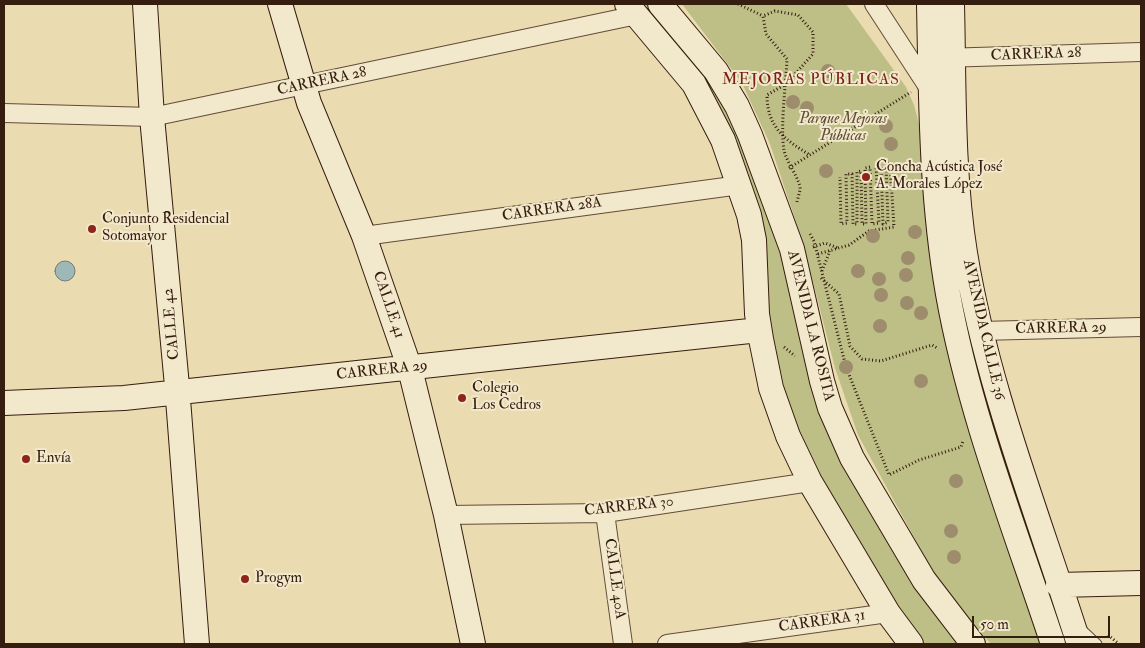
<!DOCTYPE html>
<meta charset="utf-8">
<style>
body{margin:0}
#map{position:relative;width:1145px;height:648px;overflow:hidden;background:#ebdbb1;font-family:"IM FELL Double Pica",serif}
canvas{display:block}
.frame{position:absolute;inset:0;border:5px solid #351d0f;pointer-events:none}
.scale{position:absolute;left:972px;top:616px;width:138px;height:22px;box-sizing:border-box;border:2px solid #351d0f;border-top:0;padding-left:6px;font-size:15px;line-height:18px;white-space:nowrap;color:#351d0f;-webkit-text-stroke:4px #f2e8cc;paint-order:stroke}
</style>
<div id="map">
<canvas width="1145" height="648"></canvas>
<div class="frame"></div>
<div class="scale">50 m</div>
</div>
<script>
const ctx = document.querySelector('canvas').getContext('2d');
ctx.lineJoin = 'round';
function fillPath(path, color) {
  ctx.fillStyle = color;
  ctx.fill(path, 'evenodd');
}
function strokePath(path, color, width, dash) {
  ctx.strokeStyle = color;
  ctx.lineWidth = width;
  ctx.lineCap = dash ? 'butt' : 'round';
  ctx.setLineDash(dash || []);
  ctx.stroke(path);
}
function drawText(font, color, halo, rows, align = 'center') {
  ctx.font = font + ' "IM FELL Double Pica",serif';
  ctx.lineWidth = 4;
  ctx.setLineDash([]);
  ctx.textBaseline = 'middle';
  ctx.strokeStyle = halo;
  ctx.fillStyle = color;
  for (const [text, x, y, turn = 0] of rows) {
    ctx.save();
    ctx.translate(x, y);
    ctx.rotate((+turn || 0) * Math.PI / 180);
    ctx.textAlign = isNaN(turn) ? turn : align;
    if (halo) ctx.strokeText(text, 0, 0);
    ctx.fillText(text, 0, 0);
    ctx.restore();
  }
}
const green = new Path2D(`
 M635 4H653L684 38 742 135 862 499 897 558 940 620 961 644H921L886 594 805 449 774 373 749 187Z
 M682 4H846L906 87 914 105 920 128 930 256 1043 644H991L963 613 932 570 858 435 835 368 803 243 770 144 742 83Z`);
const water = new Path2D(`
 M55 271a10 10 0 1 1 20 0a10 10 0 1 1-20 0Z`);
const path = new Path2D(`
 M738 4 763 16
 M789 168 911 92
 M797 202C798 198 799 194 800 190 801 180 786 162 784 150 780 127 786 84 787 59L766 34 763 16 775 11 798 15 813 32V54L786 84 767 95C767 127 785 140 810 155
 M810 234 814 241 846 367 889 475 919 460 961 447 963 441
 M813 247 825 243 838 248
 M818 254 849 245 869 231 894 227 890 163 886 164 888 222 883 224 881 165 876 166 879 223 872 224 870 167 865 168 866 224H862L861 171 857 172V224H853L852 174H846L847 223 841 224 840 177
 M822 271 830 251
 M821 278 839 294 850 346 862 359 881 361 932 345 937 348
 M784 347 795 356
 M1108 635 1119 644`);
const lane = new Path2D(`
 M1081 629 1097 644`);
const street = new Path2D(`
 M874 4 930 90
 M942 58 1141 52
 M4 113 152 117 637 15
 M364 236 740 185
 M980 331 1141 327
 M605 513 623 644
 M446 515 605 513 810 482
 M667 644 888 613`);
const secondary = new Path2D(`
 M145 4 152 117 177 386 197 644
 M280 4 309 103 364 236 410 369 446 515 473 644
 M627 4 694 84 723 140 749 215 754 240 757 314 761 339 771 388 788 436 810 482 888 613 911 644
 M660 4 716 71 737 106 750 135 792 249 822 381 830 408 852 458 924 580 973 644
 M929 4C931 101 931 197 948 294 969 413 1015 529 1053 644
 M952 4C954 86 952 171 965 253 987 388 1038 514 1079 644
 M4 403 124 398 759 330
 M1058 585 1141 583`);
const trees = [
 [828,71],
 [793,102],
 [807,108],
 [886,126],
 [891,144],
 [826,171],
 [915,232],
 [873,236],
 [908,258],
 [858,271],
 [906,275],
 [879,279],
 [881,295],
 [907,303],
 [921,313],
 [880,326],
 [846,367],
 [921,381],
 [956,481],
 [951,531],
 [954,557]
];
const markers = [
 [866,177,5,"#8f2418"],
 [92,229,5,"#8f2418"],
 [462,398,5,"#8f2418"],
 [26,459,5,"#8f2418"],
 [245,579,5,"#8f2418"]
];
const streetNames = [
 ["CARRERA 28",1036,55,-2],
 ["CARRERA 28",322,82,-12],
 ["CARRERA 28A",552,210,-8],
 ["CALLE 41",388,305,71],
 ["CALLE 42",172,324,-95],
 ["AVENIDA LA ROSITA",810,326,76],
 ["CARRERA 29",1061,329,-1],
 ["AVENIDA CALLE 36",983,330,77],
 ["CARRERA 29",382,371,-6],
 ["CARRERA 30",629,507,-6],
 ["CALLE 40A",614,579,82],
 ["CARRERA 31",822,622,-8]
];
const parkNames = [
 ["Parque Mejoras",843,120],
 ["Públicas",843,137]
];
const poiNames = [
 ["Concha Acústica José",876,168],
 ["A. Morales López",876,185],
 ["Conjunto Residencial",102,220],
 ["Sotomayor",102,237],
 ["Colegio",472,389],
 ["Los Cedros",472,406],
 ["Envía",36,459],
 ["Progym",255,579]
];
const neighbourhoodNames = [
 ["MEJORAS PÚBLICAS",811,81]
];
fillPath(green, '#bebe87');
fillPath(water, '#9eb8b7');
strokePath(water, '#747a74', 1);
strokePath(lane, '#624c38', 11);
strokePath(street, '#624c38', 20);
strokePath(secondary, '#351d0f', 26);
strokePath(path, '#351d0f', 3, [1, 2.5]);
strokePath(lane, '#f2e8cc', 9);
strokePath(street, '#f2e8cc', 18);
strokePath(secondary, '#f2e8cc', 24);
ctx.fillStyle = '#9d8d6c';
for (const [x, y] of trees) {
  ctx.beginPath();
  ctx.arc(x, y, 7, 0, 2 * Math.PI);
  ctx.fill();
}
for (const [x, y, r, color] of markers) {
  const dot = new Path2D();
  dot.arc(x, y, r, 0, 2 * Math.PI);
  ctx.fillStyle = color;
  ctx.fill(dot);
  strokePath(dot, '#f2e8cc', 2);
}
drawText('15px', '#351d0f', '#f2e8cc', streetNames);
drawText('italic 15px', '#5e4d33', '#f2e8cc', parkNames);
drawText('15px', '#351d0f', '#f2e8cc', poiNames, 'left');
ctx.letterSpacing = '1px';
drawText('16px', '#7a1f14', '#f2e8cc', neighbourhoodNames);
ctx.letterSpacing = '0px';
</script>
